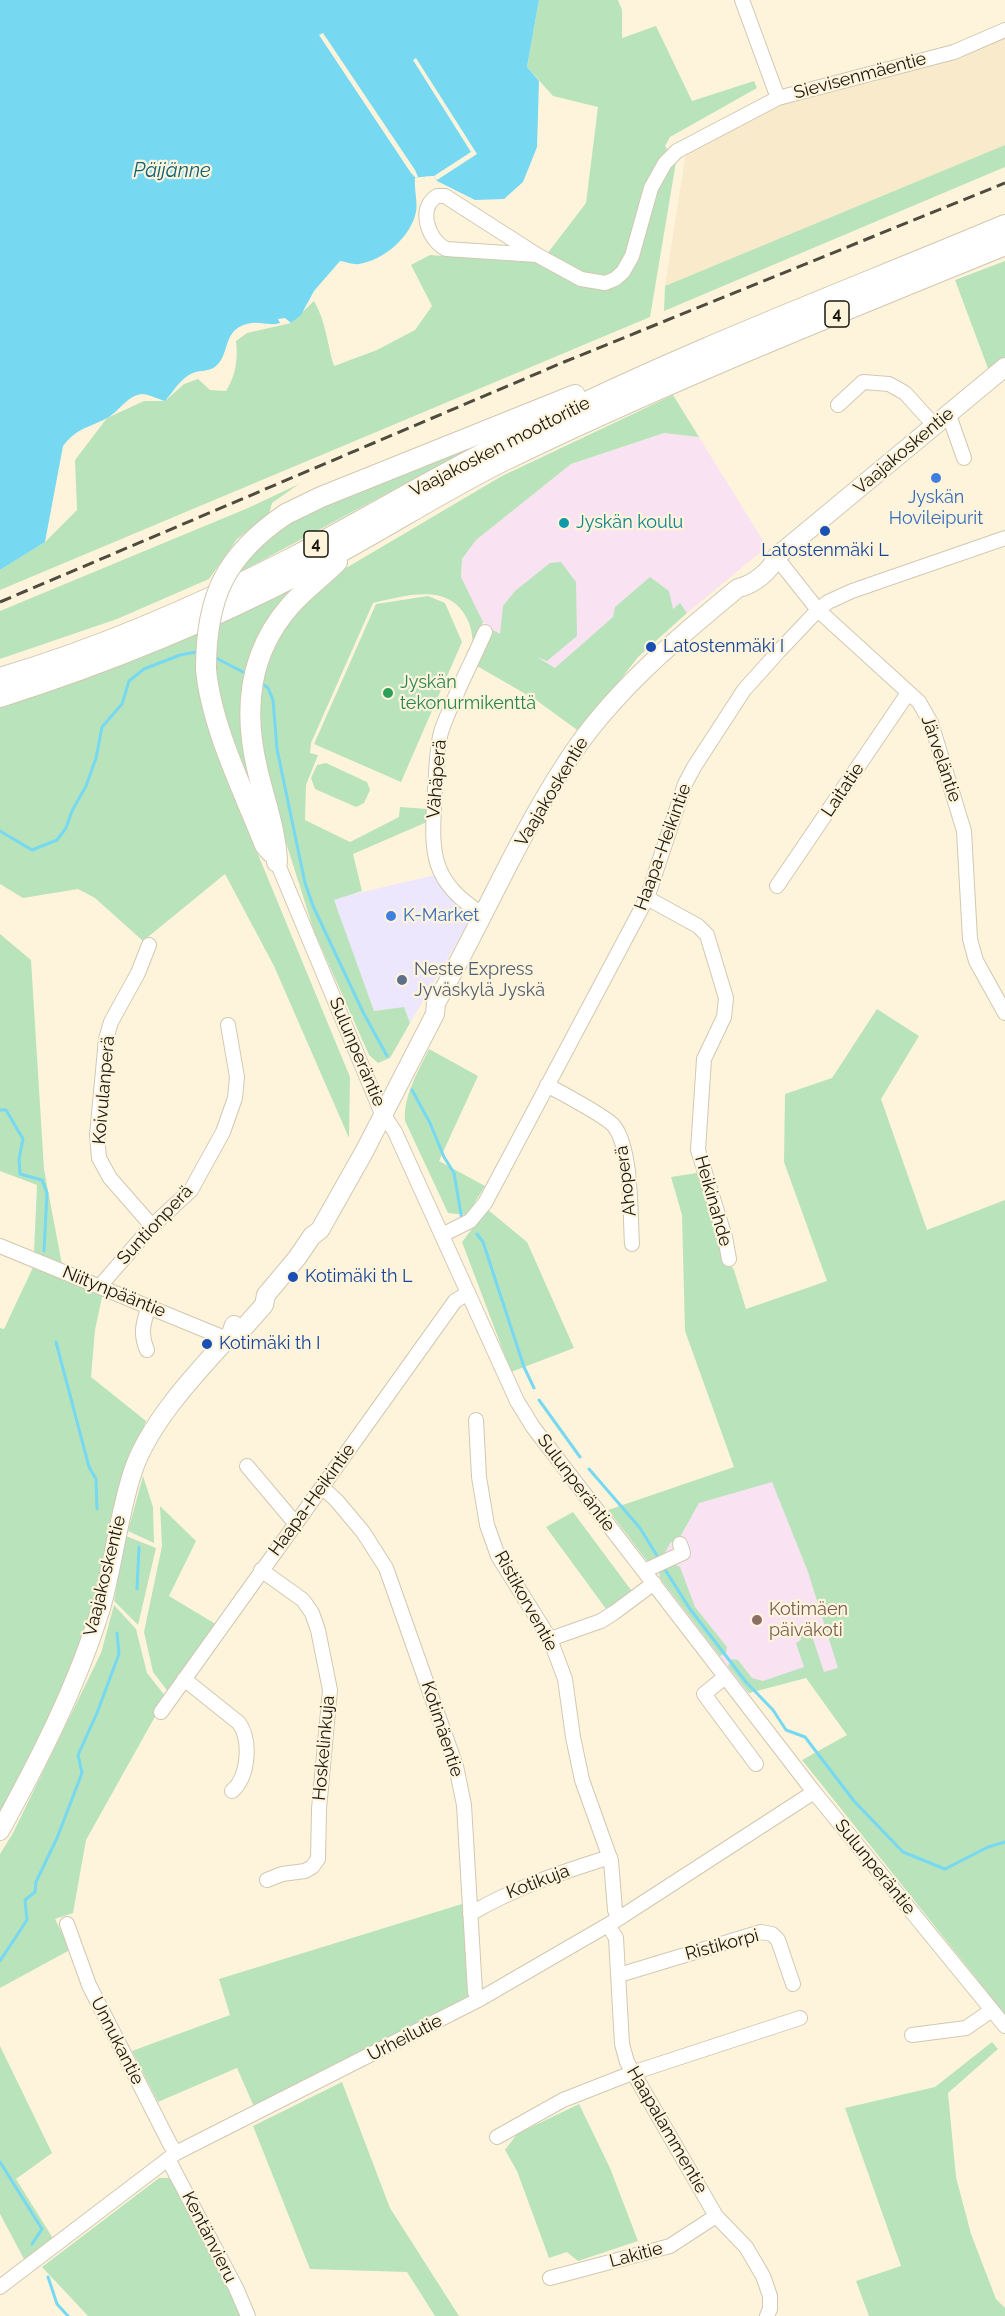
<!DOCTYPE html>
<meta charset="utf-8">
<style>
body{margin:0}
canvas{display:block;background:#fef4dc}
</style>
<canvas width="1005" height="2316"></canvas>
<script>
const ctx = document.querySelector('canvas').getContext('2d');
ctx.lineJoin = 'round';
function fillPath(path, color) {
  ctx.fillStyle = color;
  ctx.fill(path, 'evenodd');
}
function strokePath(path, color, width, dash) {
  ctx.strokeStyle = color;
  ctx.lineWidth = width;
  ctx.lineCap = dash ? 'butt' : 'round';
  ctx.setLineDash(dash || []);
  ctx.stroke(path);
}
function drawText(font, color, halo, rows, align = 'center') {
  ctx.font = font + ' Raleway,sans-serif';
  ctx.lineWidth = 4.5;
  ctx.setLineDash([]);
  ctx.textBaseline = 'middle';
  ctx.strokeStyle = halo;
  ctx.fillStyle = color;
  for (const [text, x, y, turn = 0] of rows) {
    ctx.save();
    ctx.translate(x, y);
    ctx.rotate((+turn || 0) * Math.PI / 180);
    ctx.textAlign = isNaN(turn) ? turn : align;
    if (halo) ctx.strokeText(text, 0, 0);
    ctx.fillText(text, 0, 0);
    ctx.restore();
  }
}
const commercial = new Path2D(`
 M435 875 446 893 460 908 473 915 410 1023 404 1007 374 1011 333 899Z`);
const built = new Path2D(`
 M1005 35V145L665 286 686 152 780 104Z`);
const education = new Path2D(`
 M664 433 699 437 767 547 687 613 679 604 644 634 613 617 555 669 491 629 483 622 461 578 462 559 476 540 571 464Z
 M772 1481 808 1572 839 1669 749 1693 727 1669 647 1561 656 1560 670 1543 679 1539 699 1503Z`);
const green = new Path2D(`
 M539 0H618L622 10V38L656 26 692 101 754 81 757 88 670 137 665 146 676 162 650 317 0 590V570L45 542 77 510 75 460 107 418 144 401H165L184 384 198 379 210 390 226 391C236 375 238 359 236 341L247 333 291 323 314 301C326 321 327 344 334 366L377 350 415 330 432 306 411 265 430 255 526 262 547 254 586 203 598 107 553 96 527 67Z
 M1005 145V167L664 311 665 286Z
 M1005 261V357L989 371 955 280Z
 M673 395 699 437 664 433 571 464 476 540 462 559 461 577 483 622 474 647C472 639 472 630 469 623 452 581 408 595 373 603L311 743 310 753 318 755 306 785 305 820 350 842 399 817 400 807 428 809 427 822 353 854 362 891 334 900 374 1011 404 1007 410 1023 390 1058 378 1063 369 1055 314 931 269 789 258 725 259 690 266 658 294 612 318 589 346 568 502 476Z
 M501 432 246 569 231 578 244 559 297 516Z
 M299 484 272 503 269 514 237 539 209 579 117 619 0 659V611L248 508Z
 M561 562 576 582 577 636 547 661 537 657 555 668 613 617 615 607 650 577 669 591 673 609 680 603 687 613 638 657 580 732 536 700 477 666 491 629 500 634 503 606 515 591 550 563Z
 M307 579 249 674 272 842 202 682 199 690 214 748 350 1077 349 1138 274 966 225 874 143 941 95 898 78 889 23 898 0 884V706L88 677 169 646Z
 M428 596 445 603 462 642 401 782 314 744 376 604Z
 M326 763 367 782 370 790 364 803 356 807 315 789 311 778 317 765Z
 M0 934 31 960 44 1169 63 1270 34 1252 37 1185 0 1171Z
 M877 1009 919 1036 881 1099 927 1230 1005 1200V2014L802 1760 847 1735 806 1678 749 1693 728 1666 732 1659 738 1660 752 1678 763 1681 804 1667 796 1643 801 1640 800 1635 810 1630 824 1672 838 1668 808 1572 772 1482 699 1503 679 1539 670 1543C665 1555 660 1559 647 1561L608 1510 734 1467 685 1331 682 1215 671 1177 703 1172 727 1261 734 1270 746 1309 827 1281 784 1162 785 1094 832 1078Z
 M429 1049 478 1076 439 1161 485 1186 467 1215 448 1213 405 1121C403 1096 418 1072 429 1049Z
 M487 1209 527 1242 574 1348 511 1372 462 1242Z
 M36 1261 104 1288 95 1330 91 1377 146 1421 126 1469 95 1605 71 1673 0 1819V1328L4 1329Z
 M143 1476 153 1507 154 1543 128 1531Z
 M160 1506 196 1541 169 1596 219 1626 169 1693 153 1672 144 1632 162 1546Z
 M573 1512 634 1594 609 1613 546 1527Z
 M126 1536 156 1548 138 1625 114 1601Z
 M673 1564 680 1567 695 1607 727 1647 726 1653 720 1656 660 1578 659 1571Z
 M114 1605 136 1629 147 1673 166 1697 86 1840 73 1913 55 1919 69 1947 68 1951 0 1988V1854L13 1833 101 1653Z
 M462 1904 472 2002 255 2109 237 2068 158 2102 132 2051 230 2015 219 1979Z
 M992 2042 998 2049 948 2093 956 2177 971 2234 996 2299 1005 2308V2316H869L856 2281 901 2266 845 2108 935 2087Z
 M0 2046 52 2153 16 2179 54 2240 24 2259 0 2214Z
 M342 2082 390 2208 459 2316H435L407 2272 310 2269 253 2126Z
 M579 2104 610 2168 638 2241 578 2261 567 2252 549 2258 517 2171 505 2150 517 2134Z
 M159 2178H171L243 2316H88L42 2267Z`);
const water = new Path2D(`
 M0 0H539L527 67 539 81 537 147 523 182 504 199 475 200 437 181 434 176C430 176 418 177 415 178 414 189 418 203 416 212 411 236 385 260 359 264 354 265 346 262 340 261L314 291 301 315 291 323 285 318 278 319 280 323C270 326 262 322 252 323 221 327 231 354 216 366 208 373 198 369 189 375 178 382 173 392 165 401 158 399 148 394 142 394 126 396 119 412 107 418 87 429 78 427 63 446L45 542 0 570Z`);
const pier = new Path2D(`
 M323 33 415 170 418 177 416 178 411 173 319 35Z
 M416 58 477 154 437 180 434 176 471 152 413 60Z`);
const stream = new Path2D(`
 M216 658 243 672
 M264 685 268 688 273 700 277 749 305 883 313 906 363 1012 387 1056
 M0 831 32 850 57 840 66 828 72 811 86 786 96 758 102 727 122 704 129 681 144 669 180 655 196 652
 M412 1090 430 1123 444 1157 454 1173 462 1220
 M0 1110H6L23 1139 19 1159 20 1174 42 1180 47 1193 44 1251
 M477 1234 483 1242 524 1367 534 1388
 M56 1342 89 1467 96 1479 97 1509
 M539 1400 580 1457
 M589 1469 640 1528 659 1559
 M664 1568 690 1609 746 1682 773 1710 786 1730 805 1737 854 1801 903 1852 945 1869 988 1847 1005 1842
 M137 1589 139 1547
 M0 1961 27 1920 25 1900 35 1892 36 1882 57 1838 82 1773 78 1755 97 1713 119 1654 117 1633
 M0 2162 42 2229 32 2244
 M48 2277 57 2304 68 2316`);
const minor = new Path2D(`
 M742 0 778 98 954 52 1005 30
 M537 255 445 196H437C417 208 428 240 446 249L537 255 581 279 605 283 615 279 623 272 632 256 651 188 665 163 677 151 778 98
 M838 405 863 382 889 384 905 393 934 425
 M946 415 951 421 964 458
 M776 557 818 610 919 702 931 723 964 831 970 939 976 961 1005 1013
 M277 862 380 1109 395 1132 517 1401 533 1427 814 1792 1005 2026
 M777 886 908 693
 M647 898 698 926 707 935 726 998 724 1017 704 1059 698 1150 725 1237 729 1259
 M484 915C426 879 432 849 435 788 437 769 436 747 442 729 454 696 471 664 485 632
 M149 945 138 973 111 1022 106 1039 97 1135 99 1158 110 1178 152 1226
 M547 1085C561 1093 606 1116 614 1126 632 1149 630 1213 632 1244
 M442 1235 470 1221 485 1203 647 898 685 784 694 767 744 690 779 651 818 610 828 602 852 591 1005 538
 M0 1246 227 1339
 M100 1286 152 1226 191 1190 223 1132 235 1098 237 1077 228 1025
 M147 1350C140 1334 143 1323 149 1306
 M476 1420 479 1477 487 1525 498 1556 550 1639 565 1679 573 1737 582 1780 611 1861 615 1910 618 1919
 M247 1466 295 1523
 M322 1487 337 1501 363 1532 386 1568 456 1766 464 1805 475 1992 480 1999
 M261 1570 303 1600 312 1613 318 1630 330 1690 319 1809 318 1859 312 1867 305 1871 282 1874 267 1880
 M644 1571 683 1553 680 1544
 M550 1639 601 1621 615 1612 654 1583
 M725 1677 704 1694 756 1764
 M184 1679 239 1723C251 1740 249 1777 232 1791
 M161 1712 455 1301 468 1293
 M470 1914C514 1888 562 1872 610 1857
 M67 1924 89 1985 170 2144 176 2153
 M608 1925 616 1938 622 2044 627 2062 716 2216 746 2247 763 2276 770 2296V2309L767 2316
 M619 1975 761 1932 772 1934 778 1940 793 1984
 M912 2035 966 2028 992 2010
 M497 2137 563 2100 632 2073 800 2018
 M168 2159 236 2288 248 2316
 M550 2278 670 2246 716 2216
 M0 2287 176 2153 480 1999 618 1919 814 1792`);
const major = new Path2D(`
 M230 1336 240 1332 264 1305 266 1295 297 1258 312 1236 320 1230 364 1152 435 1014 436 1003C485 918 522 825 579 744 622 684 681 635 738 588 753 585 771 571 776 557L1005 367
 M0 1831C39 1760 77 1686 101 1608 114 1563 118 1516 133 1471 149 1423 196 1373 230 1336L234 1325`);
const highway = new Path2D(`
 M286 514 321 497 575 395
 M206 669C211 726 244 792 265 845L271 852
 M0 678C101 648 198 606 292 558 375 514 456 465 541 424 692 349 850 290 1005 225
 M0 697C107 663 208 622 307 570 373 536 435 495 501 462 665 382 836 314 1005 245
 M277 862C276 830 264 799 257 768 243 708 249 653 290 606 304 590 322 577 337 562`);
const rail = new Path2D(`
 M0 602 564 362 1005 183`);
const highwayBridge = new Path2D(`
 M206 669C206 597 225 555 286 514`);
const markers = [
 [936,478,6,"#3f7fe0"],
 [564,523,6,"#0f9aa8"],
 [825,531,6,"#1a4fb4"],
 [651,647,6,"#1a4fb4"],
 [388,693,6,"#2e9e5b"],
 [391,916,6,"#3f7fe0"],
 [402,980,6,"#5c6f8a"],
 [293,1277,6,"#1a4fb4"],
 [207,1344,6,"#1a4fb4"],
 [757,1620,6,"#8d6e63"]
];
const shields = [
 [837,314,24],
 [316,544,24]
];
const shieldNames = [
 ["4",837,314],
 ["4",316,544]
];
const streetNames = [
 ["Sievisenmäentie",860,76,-15],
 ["Vaajakosken moottoritie",500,447,-27],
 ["Vaajakoskentie",904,451,-40],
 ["Järveläntie",941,759,71],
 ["Vähäperä",437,779,-85],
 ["Laitatie",843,790,-56],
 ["Vaajakoskentie",552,792,-59],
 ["Haapa-Heikintie",663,847,-70],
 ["Sulunperäntie",357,1052,67],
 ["Koivulanperä",104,1090,-85],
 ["Ahoperä",626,1181,-97],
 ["Heikinahde",713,1201,74],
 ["Suntionperä",155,1225,-47],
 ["Niitynpääntie",114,1292,22],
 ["Sulunperäntie",576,1483,53],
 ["Haapa-Heikintie",312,1500,-54],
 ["Vaajakoskentie",105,1576,-76],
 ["Ristikorventie",526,1601,61],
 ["Kotimäentie",442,1729,72],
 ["Hoskelinkuja",324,1748,-85],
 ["Sulunperäntie",875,1867,51],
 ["Kotikuja",538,1882,-21],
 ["Ristikorpi",722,1945,-15],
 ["Urheilutie",405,2038,-27],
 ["Unnukantie",117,2041,63],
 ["Haapalammentie",667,2130,60],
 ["Kentänvieru",209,2237,63],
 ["Lakitie",636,2255,-15]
];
const shopNames = [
 ["Jyskän",936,498],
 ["Hovileipurit",936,519],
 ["K-Market",403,916,"left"]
];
const cultureNames = [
 ["Jyskän koulu",576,523]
];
const transitNames = [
 ["Latostenmäki L",825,551,"center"],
 ["Latostenmäki I",663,647],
 ["Kotimäki th L",305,1277],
 ["Kotimäki th I",219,1344]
];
const leisureNames = [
 ["Jyskän",400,683],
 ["tekonurmikenttä",400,704]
];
const serviceNames = [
 ["Neste Express",414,970],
 ["Jyväskylä Jyskä",414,991]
];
const educationNames = [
 ["Kotimäen",769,1610],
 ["päiväkoti",769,1631]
];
const waterNames = [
 ["Päijänne",172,171]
];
fillPath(commercial, '#ece7fd');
fillPath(built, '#f8eacb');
fillPath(education, '#f9e3f2');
fillPath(green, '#b9e3bb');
fillPath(water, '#77d8f1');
fillPath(pier, '#fef4dc');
strokePath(stream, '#77d8f1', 3);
strokePath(minor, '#d2c8b1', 16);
strokePath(major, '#d2c8b1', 20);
strokePath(highway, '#d2c8b1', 22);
strokePath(minor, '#fff', 14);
strokePath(major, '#fff', 18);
strokePath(highway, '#fff', 20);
strokePath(rail, '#504b3f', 3, [12, 6]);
strokePath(highwayBridge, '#d2c8b1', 22, []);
strokePath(highwayBridge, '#fff', 20);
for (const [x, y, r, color] of markers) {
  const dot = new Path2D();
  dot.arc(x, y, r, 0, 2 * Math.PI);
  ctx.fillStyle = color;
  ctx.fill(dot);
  strokePath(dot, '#fef4dc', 2);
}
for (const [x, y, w] of shields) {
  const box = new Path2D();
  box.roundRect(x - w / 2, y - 13, w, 26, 4.5);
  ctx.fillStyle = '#fef4dc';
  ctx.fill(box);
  strokePath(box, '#1b170f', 1.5);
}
drawText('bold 16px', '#1b170f', null, shieldNames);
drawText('18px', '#1b170f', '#fef4dc', streetNames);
drawText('18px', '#366cbe', '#fef4dc', shopNames);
drawText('18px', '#0d838f', '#fef4dc', cultureNames, 'left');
drawText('18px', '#164399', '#fef4dc', transitNames, 'left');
drawText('18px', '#27864d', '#fef4dc', leisureNames, 'left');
drawText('18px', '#4e5e75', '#fef4dc', serviceNames, 'left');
drawText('18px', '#785e54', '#fef4dc', educationNames, 'left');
drawText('italic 20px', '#106173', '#fef4dc', waterNames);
</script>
